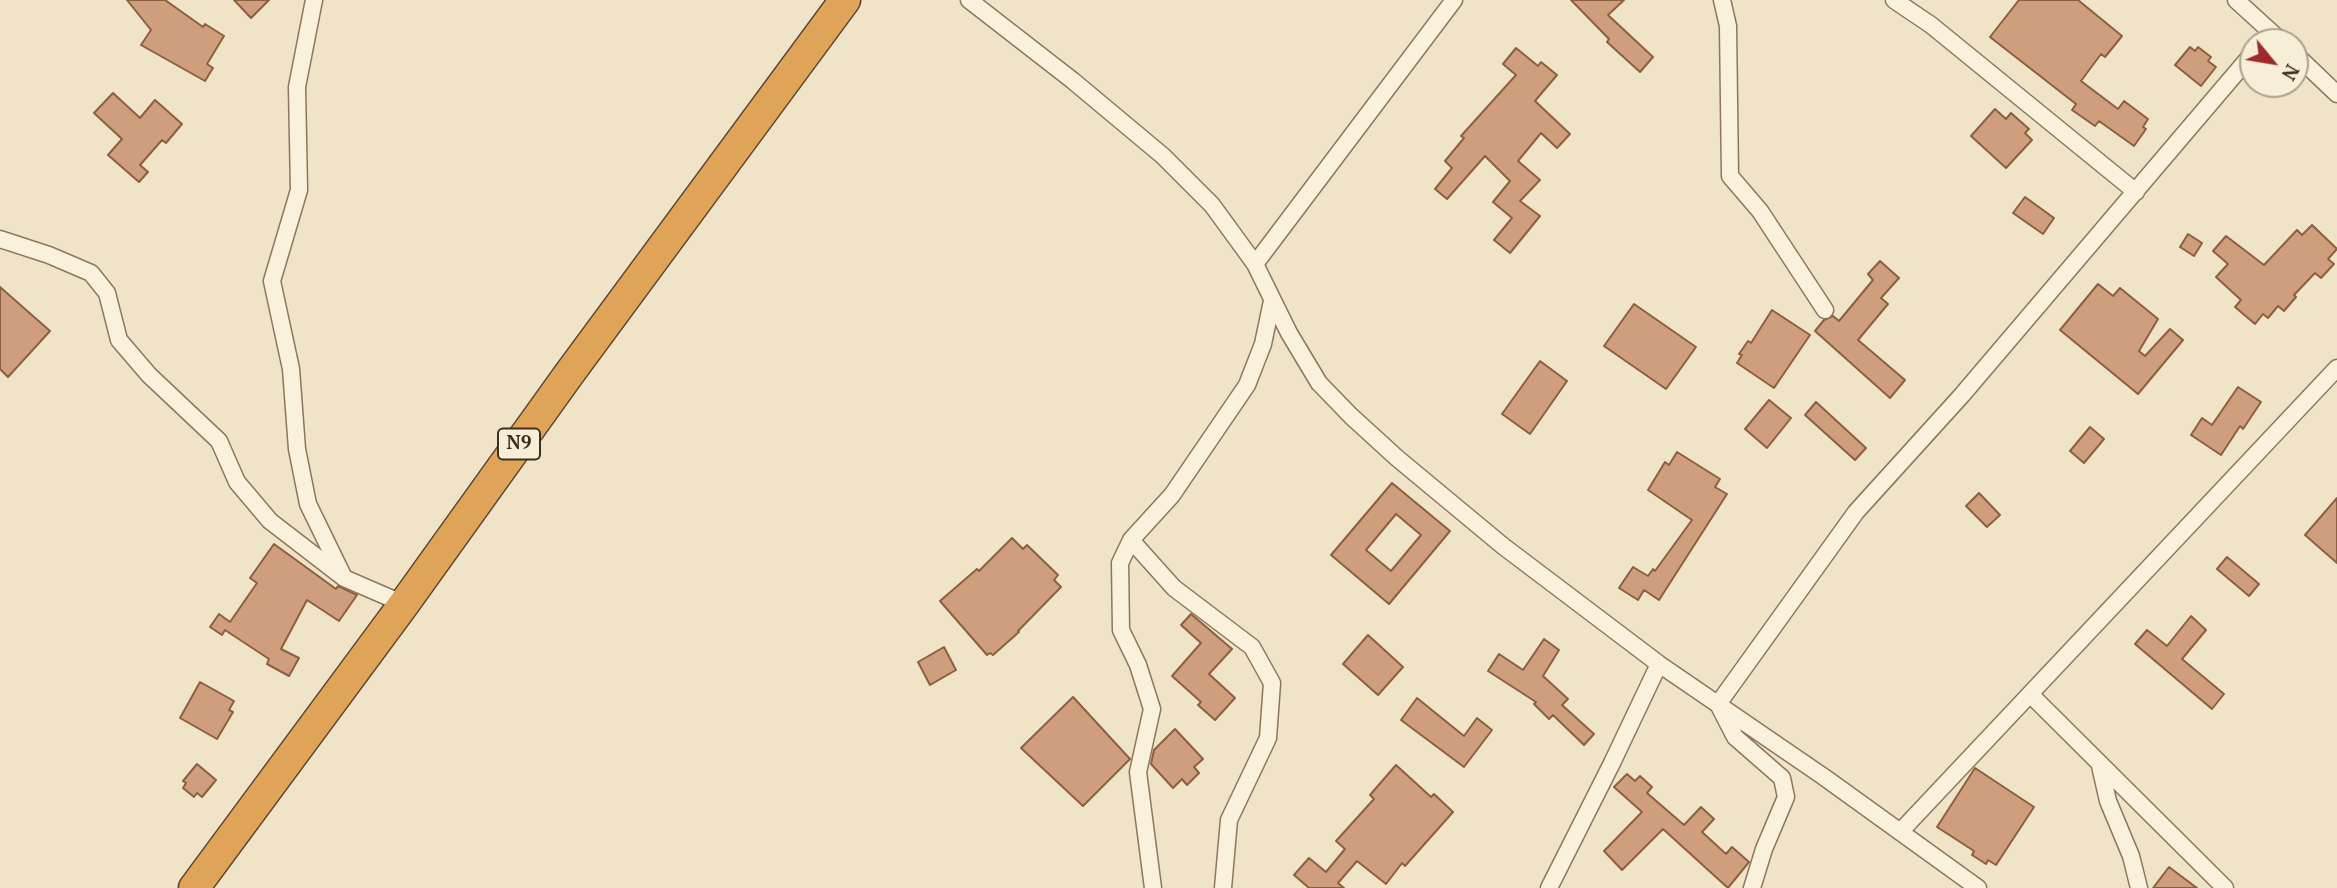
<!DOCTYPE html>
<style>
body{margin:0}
#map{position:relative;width:2337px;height:888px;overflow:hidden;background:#f0e4c8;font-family:"PT Serif",serif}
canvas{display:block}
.north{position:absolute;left:2239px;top:28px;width:70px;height:70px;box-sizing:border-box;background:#f7eed8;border:2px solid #ada18e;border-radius:50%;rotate:120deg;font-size:19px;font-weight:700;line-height:28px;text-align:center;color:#3d2e20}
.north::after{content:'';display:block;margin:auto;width:24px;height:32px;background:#9e2a2b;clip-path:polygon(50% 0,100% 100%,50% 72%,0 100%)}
</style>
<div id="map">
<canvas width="2337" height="888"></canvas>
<div class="north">N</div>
</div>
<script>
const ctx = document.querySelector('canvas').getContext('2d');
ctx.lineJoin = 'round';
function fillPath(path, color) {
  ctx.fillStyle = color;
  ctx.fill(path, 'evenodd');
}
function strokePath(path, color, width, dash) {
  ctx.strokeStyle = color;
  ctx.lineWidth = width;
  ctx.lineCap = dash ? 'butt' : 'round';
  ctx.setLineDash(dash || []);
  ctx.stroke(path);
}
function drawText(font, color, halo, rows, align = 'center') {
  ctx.font = font + ' "PT Serif",serif';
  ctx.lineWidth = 6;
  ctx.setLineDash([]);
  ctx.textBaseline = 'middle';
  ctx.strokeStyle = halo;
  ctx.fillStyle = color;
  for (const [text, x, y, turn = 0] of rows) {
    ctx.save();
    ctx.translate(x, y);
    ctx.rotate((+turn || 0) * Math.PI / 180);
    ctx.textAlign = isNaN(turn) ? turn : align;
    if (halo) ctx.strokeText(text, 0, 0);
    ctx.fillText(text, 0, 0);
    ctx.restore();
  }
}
const building = new Path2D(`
 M127 0H165L203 27 205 24 224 36 207 64 213 68 205 81 141 45 151 30Z
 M234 0H269L251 18Z
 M1571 0H1624L1608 15 1653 57 1640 72 1607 42 1609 39Z
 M2019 0H2078L2122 36 2105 57 2101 54 2081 81 2118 109 2124 101 2148 119 2143 127 2146 129 2134 146 2099 121 2095 126 2072 110 2076 104 1990 37Z
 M2190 47 2195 51 2198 47 2211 57 2208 61 2216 67 2201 86 2175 65Z
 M1516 48 1538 66 1541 62 1557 75 1535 101 1570 134 1557 148 1541 133 1518 161 1540 180 1520 201 1540 216 1510 253 1494 240 1512 218 1493 202 1510 181 1485 156 1447 199 1435 189 1452 168 1445 161 1464 138 1461 136 1516 75 1503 64Z
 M113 93 140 118 155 100 182 124 166 143 162 140 140 165 148 172 139 182 108 155 122 139 94 113Z
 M1995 109 2006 119 2011 113 2029 129 2025 133 2032 140 2006 168 1971 136Z
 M2025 197 2054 218 2043 234 2013 213Z
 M2312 225 2337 249 2328 259 2334 264 2321 278 2315 273 2294 295 2296 297 2284 311 2278 306 2268 318 2263 314 2255 324 2235 307 2241 300 2216 277 2228 264 2213 251 2226 236 2264 265 2297 230 2302 235Z
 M2188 234 2202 243 2194 256 2180 247Z
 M1880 261 1899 278 1881 298 1888 304 1858 340 1905 380 1890 398 1815 331 1824 320 1833 316 1839 321 1873 280 1868 274Z
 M2098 284 2113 296 2120 288 2158 319 2139 351 2145 356 2170 329 2183 340 2138 394 2060 330Z
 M0 287 50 331 8 377 0 369Z
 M1634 304 1696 347 1666 389 1604 346Z
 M1772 310 1810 335 1774 388 1737 363 1742 355 1739 354 1748 341 1751 343Z
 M1540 361 1567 381 1530 434 1502 414Z
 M2238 387 2261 402 2243 429 2240 426 2221 455 2191 435 2202 418 2212 425Z
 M1769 400 1791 418 1767 448 1745 429Z
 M1816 402 1866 448 1855 460 1805 415Z
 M2090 427 2104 439 2084 463 2070 451Z
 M1677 452 1720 479 1715 487 1727 494 1659 600 1644 590 1638 600 1619 588 1633 567 1648 576 1653 569 1655 571 1692 520 1648 490 1665 462 1669 465Z
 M1392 483 1450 531 1389 604 1331 555ZM1396 514 1421 535 1391 571 1366 550Z
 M1979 493 2000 515 1987 527 1966 506Z
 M2337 498V563L2305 535Z
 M1012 538 1023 549 1027 545 1058 575 1054 580 1061 587 1018 631 1019 632 993 655 990 653 987 655 940 601 977 569 979 571Z
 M274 544 336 589 338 586 357 595 339 621 307 600 281 649 299 658 289 676 267 664 269 659 225 630 222 635 210 627 219 614 230 622 257 583 250 578Z
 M2227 557 2259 584 2249 596 2217 569Z
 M1191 614 1232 649 1209 674 1235 698 1215 720 1198 705 1201 702 1172 676 1201 643 1181 625Z
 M2191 616 2206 630 2182 659 2224 694 2212 709 2135 644 2147 630 2167 646Z
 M1368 635 1403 667 1378 695 1343 664Z
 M1544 639 1559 650 1543 676 1568 699 1562 705 1594 734 1584 745 1553 715 1549 719 1534 704 1536 702 1488 671 1499 654 1523 670Z
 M944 647 956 670 930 685 918 662Z
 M200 682 234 701 229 710 233 712 217 739 180 718Z
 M1073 697 1130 759 1083 806 1021 748Z
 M1417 698 1464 736 1477 718 1492 730 1464 767 1401 720Z
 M1175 729 1203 759 1194 767 1199 773 1187 785 1182 779 1173 788 1151 764 1154 750Z
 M197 764 216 780 202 797 197 793 194 797 183 788 186 783 183 781Z
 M1396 765 1431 797 1434 794 1453 812 1405 866 1402 863 1386 884 1357 861 1338 883 1344 888H1309L1294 875 1309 858 1326 872 1345 849 1336 841 1374 799 1370 795Z
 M1975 768 2034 807 1996 865 1988 860 1986 864 1972 855 1974 851 1937 827Z
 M1627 774 1635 781 1640 776 1652 787 1647 793 1684 825 1701 807 1714 819 1702 832 1726 854 1732 847 1749 862 1728 888 1663 829 1622 870 1604 851 1642 812 1614 787Z
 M2169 867 2197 888H2153Z`);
const street = new Path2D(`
 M314 0 297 87 299 190 272 281 291 369 297 449 308 504 344 578
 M969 0 1072 80 1163 156 1212 205 1255 264 1289 333 1319 383 1351 416 1397 458 1503 546 1659 664 1824 777 1978 888
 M1722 0 1728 26 1730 176 1760 211 1825 310
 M1894 0 1931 25 2136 192
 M2236 0 2282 42
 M2295 54 2337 94
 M0 239 49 255 91 273 107 293 119 340 149 375 219 441 237 482 270 521 344 578 404 604
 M1255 264 1454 0
 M1131 540 1174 588 1252 647 1272 683 1268 738 1229 820 1223 888
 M2030 694 2225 888
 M2100 766 2108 801 2131 856 2139 888
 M1900 832 2337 368
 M1153 888 1138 772 1152 709 1138 665 1121 630 1120 563 1131 540 1172 495 1247 385 1263 344 1272 301
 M1549 888 1612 763 1659 664
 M1752 888 1764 849 1786 797 1782 778 1735 737 1718 704 1856 512 1962 395 2253 53`);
const highway = new Path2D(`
 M194 888 404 604 569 374 845 0`);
const shields = [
 [519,444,42]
];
const shieldNames = [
 ["N9",519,444]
];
fillPath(building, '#cf9f7d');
strokePath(building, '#8d5f41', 2);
strokePath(street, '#8d765c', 19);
strokePath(highway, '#5b4430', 33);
strokePath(street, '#faf1dc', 16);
strokePath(highway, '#e0a458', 30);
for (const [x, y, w] of shields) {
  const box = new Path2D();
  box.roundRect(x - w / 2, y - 15.5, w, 31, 5);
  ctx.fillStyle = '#f7eed8';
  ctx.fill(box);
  strokePath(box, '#3d2e20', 2);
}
drawText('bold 19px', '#3d2e20', null, shieldNames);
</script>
